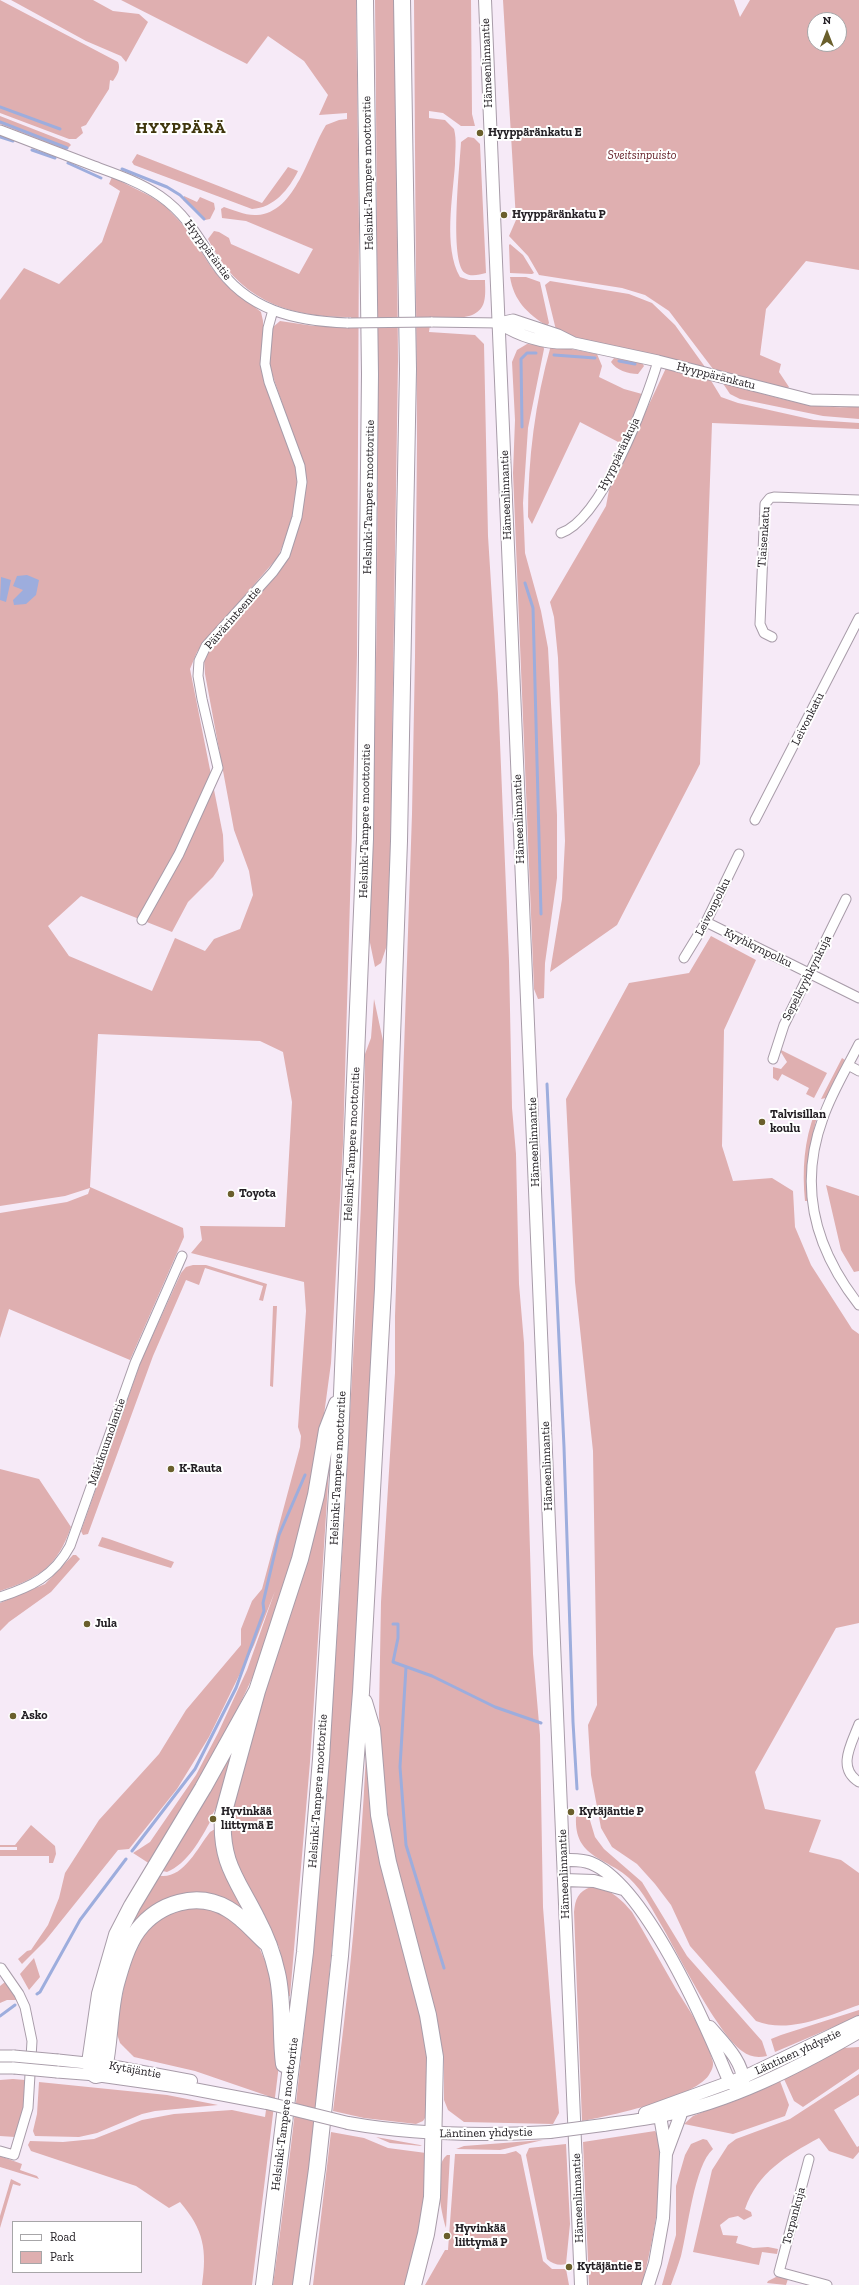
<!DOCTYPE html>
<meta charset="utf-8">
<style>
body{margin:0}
#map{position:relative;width:859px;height:2285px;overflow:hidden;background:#f6eaf7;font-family:"Zilla Slab",serif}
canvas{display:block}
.legend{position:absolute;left:12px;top:2221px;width:130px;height:52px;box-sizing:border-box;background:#fff;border:1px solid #a7a6a8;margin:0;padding:5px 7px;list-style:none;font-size:12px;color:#242025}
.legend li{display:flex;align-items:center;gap:8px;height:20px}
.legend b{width:20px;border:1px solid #a7a6a8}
.north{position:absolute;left:807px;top:12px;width:40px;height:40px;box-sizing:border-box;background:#fff;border:1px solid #a7a6a8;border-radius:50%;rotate:0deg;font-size:11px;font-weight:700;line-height:16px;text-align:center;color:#242025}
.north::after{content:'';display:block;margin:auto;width:14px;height:18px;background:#6a5f2c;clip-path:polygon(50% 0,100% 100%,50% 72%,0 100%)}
</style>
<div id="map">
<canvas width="859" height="2285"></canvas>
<ul class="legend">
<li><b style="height:5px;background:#fff"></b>Road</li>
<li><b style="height:11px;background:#dfafb0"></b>Park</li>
</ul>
<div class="north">N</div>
</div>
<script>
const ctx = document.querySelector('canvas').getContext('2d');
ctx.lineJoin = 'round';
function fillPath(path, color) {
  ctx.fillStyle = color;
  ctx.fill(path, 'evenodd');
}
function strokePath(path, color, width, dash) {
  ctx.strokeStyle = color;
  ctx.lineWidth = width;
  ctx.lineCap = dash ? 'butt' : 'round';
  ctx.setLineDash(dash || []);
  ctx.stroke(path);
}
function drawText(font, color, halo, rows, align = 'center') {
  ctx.font = font + ' "Zilla Slab",serif';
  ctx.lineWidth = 4;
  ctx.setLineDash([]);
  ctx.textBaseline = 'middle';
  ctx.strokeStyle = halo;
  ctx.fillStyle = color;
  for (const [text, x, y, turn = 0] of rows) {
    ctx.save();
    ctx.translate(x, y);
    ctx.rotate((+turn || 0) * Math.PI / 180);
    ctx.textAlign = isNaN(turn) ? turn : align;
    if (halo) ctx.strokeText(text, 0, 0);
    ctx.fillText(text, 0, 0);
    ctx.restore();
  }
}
const green = new Path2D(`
 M0 0 118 62C121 69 117 75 113 81L110 80 109 89 86 125 81 127 83 133 76 139H69L0 113Z
 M11 0H93L113 11 139 14 148 22 126 62 121 56 86 41Z
 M121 0H356L359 227 357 655 343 1144 331 1363 319 1452 302 1531 255 1672 225 1736 150 1864 133 1853 150 1842 196 1775 218 1733 247 1670 275 1591 254 1645 209 1737 177 1789 129 1849 118 1850 45 1941 22 1964 18 1959 27 1951 31 1950 48 1925 59 1898 65 1873 99 1820 159 1754 186 1710 241 1645V1629L252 1601 262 1589 300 1447 301 1436 298 1427 306 1311 304 1282 191 1253 202 1240 200 1226 285 1227 292 1102 283 1052 260 1041 98 1034 90 1187 183 1228 184 1237 130 1360 9 1309 0 1338V1213L67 1202 88 1194 90 1188 65 1196 0 1206V300L24 268 59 284 102 242 120 191 109 184 112 177 150 196 165 206 188 230 211 267 224 283 261 312 263 321V365L295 460 298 494 286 537 278 557 202 645 197 652 190 669 223 835 224 861 213 877 188 902 172 932 81 896 48 926 69 956 152 991 175 938 205 951 214 939 240 929 253 895 249 871 234 830 205 674 204 657 287 557 298 528 304 485 300 455 269 365 273 327 280 321 314 326H352L351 317C287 318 238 299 208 239L214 231 219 232 229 238 231 244 299 274 313 249 246 221 222 218 221 209 224 207C234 210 246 216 257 215 296 213 309 152 326 125L339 120 347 119V113L319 115 328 95 304 61 268 36 247 64Z
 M375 0H395L398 361 389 939 381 963 375 967 369 938C381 625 378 313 375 0Z
 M414 0H471L472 114 475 126H461L443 113 429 111V118L445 120 454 129C457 140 455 153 455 164 453 197 443 247 460 277L469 280H485C485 286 486 295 484 302 478 323 448 317 431 317L429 332 475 335 484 344 488 536 498 694 509 961 512 1108 516 1154 519 1284 524 1343 533 1654 540 1735 543 1907 559 2113 553 2124 464 2122 448 2110 444 2100V2060L438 2026 392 1846 381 1763 379 1714 381 1602 395 1373V1316L412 814 415 657 417 440Z
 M503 0H734L740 17 750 0H859V270L806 261 766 309 760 355 781 364 779 372 789 387 787 389 713 369 669 311 645 295 622 288 539 275 528 256 509 236 516 220ZM815 20H839V44H815Z
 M0 116 69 143 71 145 66 150 0 124Z
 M468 137 474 138 480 144 486 273C479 275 470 277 465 273 449 262 460 164 461 142Z
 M137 154 262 203 288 167 298 171C289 189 274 208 252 209L134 165 132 162Z
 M184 196 197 202 200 197 214 203 215 209 210 219 205 220 183 200Z
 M510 244 523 255 534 273 532 274 510 273 509 245Z
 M510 277H526L540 282 549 323 547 326C527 313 514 301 510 277Z
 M550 281 629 294 652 303 675 325 705 367 584 340 556 330 545 285Z
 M527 344 543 345 544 349 528 428 523 503 525 553 541 611 548 648 557 815V878L545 963 544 998 538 999 534 989 532 939 513 473 515 420 512 362 517 350Z
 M551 345 597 354 602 366 599 377 624 389 642 394V402L622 444 580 422 532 524 528 517C528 459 535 402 551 345Z
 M614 358 642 363 644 366 638 374C628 374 616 370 611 362Z
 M666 368 710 379 721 397 738 403 814 420 859 423V429L712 423 700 764 617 925 550 972 562 899 565 841 558 658 554 617 550 602 606 506 609 490Z
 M722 382C766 394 813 412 859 406V419L823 416 740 399 730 394Z
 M711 936 756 960 724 1030 722 1146 733 1181 772 1178 793 1191 795 1227 811 1265 852 1329 859 1334V1623L836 1628 755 1772 765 1809 821 1820 809 1852 841 1860 859 1873V2005C827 2016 789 2034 756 2021L690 1946 671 1905 655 1884 637 1864 612 1847 601 1828 591 1775 588 1725 597 1705 593 1451 575 1282 566 1099 629 983 689 973Z
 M374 999 385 1050C376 1268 369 1486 353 1703 338 1898 319 2091 295 2285H273C311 2014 332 1742 347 1470 354 1331 364 1193 365 1054L371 1038Z
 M779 1049 827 1073 814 1098 806 1094 809 1088 782 1074 778 1081 773 1078V1067L781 1069 787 1062Z
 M842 1058 845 1060 826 1098 821 1099Z
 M815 1112 817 1116 808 1157 807 1201H805C802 1170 804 1141 815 1112Z
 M826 1185 859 1196V1271L854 1272 841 1250Z
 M193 1265H206L267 1284 263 1301 259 1300 263 1286 205 1268 199 1285 186 1280 153 1356 88 1534 83 1535 81 1531 141 1361 181 1273 186 1267Z
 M273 1306H277L273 1387 270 1386Z
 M0 1469 39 1479 71 1527C57 1567 39 1578 0 1591Z
 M329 1469 310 1762 290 1996 288 1997 279 1947 233 1862 228 1826 237 1787 326 1471Z
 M102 1537 109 1539 174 1562 171 1568 98 1546Z
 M73 1555H76L80 1559 51 1592 9 1622 0 1631V1603L45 1584Z
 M237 1735 219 1803 212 1815H210L208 1819 211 1820C201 1839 187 1864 167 1872L158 1870Z
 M369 1754 429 2037V2112L423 2121 416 2124 364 2118 333 2111C349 1993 360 1874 366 1755Z
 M586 1813 589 1817 595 1837 604 1849 642 1882 687 1956 762 2041 767 2056C757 2058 750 2057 742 2051 717 2032 680 1958 663 1928 653 1911 644 1892 629 1878 606 1857 574 1858 576 1817Z
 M31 1825 55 1846 56 1854 53 1863H49V1856H0V1850H17V1847H0V1845H15Z
 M215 1829 247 1911 232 1903 169 1898 116 1950 156 1875C182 1882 196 1850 210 1832Z
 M591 1887C609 1887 621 1899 632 1912 647 1937 661 1963 676 1989 689 2010 706 2034 712 2059 714 2064 713 2068 710 2073 699 2097 609 2116 582 2121L574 1912C575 1900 578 1891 591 1887Z
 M181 1905 216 1906 255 1938 269 1970 278 2027V2073L252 2285H202C207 2250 204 2230 180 2202L169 2208 136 2186 31 2151 28 2145 30 2141 63 2142 94 2139 142 2120 174 2114 232 2110 265 2117 268 2096 195 2071 134 2057 120 2043 117 2034V2023L128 1966 145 1930Z
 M34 1958 40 1977 29 1990 20 1974Z
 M5 1982 17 2000H7L0 2003V1986Z
 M859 2010V2016L775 2052 771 2039 781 2035Z
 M859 2047V2069L803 2107 794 2101 784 2079 843 2048Z
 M859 2074V2095L834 2110 857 2147 859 2146V2152L853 2159 829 2151 819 2138C786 2156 758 2172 745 2209L751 2212 752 2216 744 2220 738 2216 729 2218 720 2225 723 2235 738 2236 736 2243 753 2248 768 2247 778 2249 777 2254 762 2252 759 2265 693 2252 712 2170 728 2145 736 2139 790 2119Z
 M13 2079 25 2080 23 2110 15 2137 0 2136V2080Z
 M780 2081 789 2105 785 2116 733 2134 684 2124 693 2116Z
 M39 2082 167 2095 218 2105 155 2111 142 2114 97 2133 79 2137 35 2136 33 2131 37 2114Z
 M655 2131C672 2155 650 2256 642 2285H589L583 2142Z
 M331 2132 364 2138 388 2148 426 2153 425 2191 410 2285H313Z
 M376 2137 420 2145 422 2146 390 2143Z
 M703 2139 707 2140 713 2149C694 2166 688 2229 681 2256 678 2266 674 2276 671 2285H662L676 2235V2186L685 2155 691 2144Z
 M543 2140 500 2150 456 2149 464 2146Z
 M566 2144 570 2224 566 2264C560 2266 552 2264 547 2259L526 2155 529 2148Z
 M516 2151 521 2155 543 2261 552 2269H566L569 2285H425L445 2250H448L455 2154H505Z
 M447 2155H450L446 2228C441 2212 432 2166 447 2155Z
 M0 2156 22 2164 20 2170 37 2176 39 2179 0 2167Z
 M11 2179 21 2184 20 2186 13 2184 0 2228V2216Z
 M778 2276 788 2279 786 2285 767 2283 768 2281Z`);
const water = new Path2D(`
 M27 575 39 580 36 595 26 604 14 605 13 600 23 590 13 586 17 576Z
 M1 577 11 580 6 602 0 600Z`);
const stream = new Path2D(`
 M0 107 60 129
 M0 122 67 148
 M0 137 13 141
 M32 150 55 158
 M68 163 101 178
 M122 169 167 187 180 195 204 219
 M554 355 595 358
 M619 361 635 364
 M522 427 521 359 527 353H536
 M525 583 533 608 541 914
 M547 1084 564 1447 573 1722 577 1789
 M393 1624H398V1638L393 1662 432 1676 495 1707 541 1723
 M406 1667 400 1767 406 1845 444 1968
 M132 1851 195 1769 236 1688 264 1611 263 1603 279 1535 305 1475
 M37 1994 40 1992 80 1920 126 1859
 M0 2016 15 2005`);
const minor = new Path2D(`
 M0 130C31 142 63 154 94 166 116 174 140 182 160 196 186 214 199 238 215 263 247 311 295 321 348 323
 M431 322 499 323
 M561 533C602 519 646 402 658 361
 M772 637 764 633 760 624 765 504 770 498 774 497 859 500
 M755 820 859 618
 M142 920 179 854 218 768 202 699 198 676 199 661 206 646 273 572 285 555 297 517 302 482 300 466 269 382 265 364 268 328 273 310
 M706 922 859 998
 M684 958 706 922 739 854
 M859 1044C847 1068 832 1092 823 1118 798 1186 815 1249 859 1305
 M773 1059 784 1025 846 899
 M848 1065 859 1071
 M0 1597C31 1587 54 1576 70 1546L135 1363 182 1256
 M859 1724C852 1743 836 1768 859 1782
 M0 1969 1 1968 19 1994 25 2007 32 2041 28 2108 14 2155 0 2151
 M809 2159 779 2272 827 2285`);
const tertiary = new Path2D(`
 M499 323 513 320 558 335 574 343 658 361 811 400 859 401
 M499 323C521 337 545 344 571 343
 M0 2056H14
 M58 2060 96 2064
 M0 2068H14
 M57 2072 96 2075`);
const secondary = new Path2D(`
 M485 0 581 2285
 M563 1860C573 1860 582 1859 591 1863 645 1885 705 2023 727 2076L730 2082 742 2091
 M564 1880 594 1881 623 1889
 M710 2027C723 2042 745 2063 743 2084
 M105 2065 191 2081
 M96 2075 188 2088 267 2103
 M645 2113 744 2077 859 2022
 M660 2116 666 2151
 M348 2123C416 2135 481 2136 550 2132
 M603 2125C622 2122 642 2120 660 2116 731 2102 797 2068 859 2032
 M648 2285 655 2263 663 2218 666 2154 682 2111`);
const motorway = new Path2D(`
 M257 1691 203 1788 132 1906 117 1935 100 1994 90 2063 93 2073 96 2075 101 2074 104 2069C110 2041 109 2011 116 1984 121 1966 127 1945 138 1930 159 1903 197 1891 228 1909 244 1918 255 1933 269 1945
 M364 1702 372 1729 379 1815 388 1862 428 2015 435 2057 432 2197 426 2234 413 2285
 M284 2064C280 2034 284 2003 277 1973 273 1955 266 1936 257 1919 237 1879 220 1863 223 1815L257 1691 300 1559 316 1495 327 1430 337 1404
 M264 2285 305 1952 321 1759 340 1442 365 839 370 374 365 0
 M301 2285 317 2169 340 1956 361 1692 383 1289 399 841 408 369 402 0`);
const minorBridge = new Path2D(`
 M348 323 431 322`);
const tertiaryBridge = new Path2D(`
 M14 2056 58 2060
 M14 2068 57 2072`);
const secondaryBridge = new Path2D(`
 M267 2103 348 2123
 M550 2132 603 2125`);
const markers = [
 [480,133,4,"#6a5f2c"],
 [504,215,4,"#6a5f2c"],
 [762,1122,4,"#6a5f2c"],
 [231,1194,4,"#6a5f2c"],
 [171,1469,4,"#6a5f2c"],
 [87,1624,4,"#6a5f2c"],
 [13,1716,4,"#6a5f2c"],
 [571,1812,4,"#6a5f2c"],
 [213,1819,4,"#6a5f2c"],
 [447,2236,4,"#6a5f2c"],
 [569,2267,4,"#6a5f2c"]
];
const streetNames = [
 ["Hämeenlinnantie",487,63,-92],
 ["Helsinki-Tampere moottoritie",368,173,-91],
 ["Hyyppäräntie",208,250,54],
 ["Hyyppäränkatu",716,376,14],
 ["Hyyppäränkuja",619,454,-64],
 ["Hämeenlinnantie",506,495,-92],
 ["Helsinki-Tampere moottoritie",369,497,-89],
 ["Tiaisenkatu",764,537,-86],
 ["Päivärinteentie",233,618,-49],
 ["Leivonkatu",808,719,-63],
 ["Hämeenlinnantie",519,819,-92],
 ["Helsinki-Tampere moottoritie",365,821,-89],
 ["Leivonpolku",713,907,-63],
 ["Kyyhkynpolku",758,948,26],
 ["Sepelkyyhkynkuja",807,978,-63],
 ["Hämeenlinnantie",534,1142,-92],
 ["Helsinki-Tampere moottoritie",352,1144,-87],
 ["Mäkikuumolantie",107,1442,-71],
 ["Hämeenlinnantie",547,1466,-92],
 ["Helsinki-Tampere moottoritie",338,1468,-87],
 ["Helsinki-Tampere moottoritie",318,1791,-86],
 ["Hämeenlinnantie",564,1874,-92],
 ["Läntinen yhdystie",798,2052,-25],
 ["Kytäjäntie",135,2070,10],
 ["Helsinki-Tampere moottoritie",285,2114,-83],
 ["Läntinen yhdystie",486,2133,-1],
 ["Hämeenlinnantie",578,2198,-92],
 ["Torpankuja",794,2216,-75]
];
const poiNames = [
 ["Hyyppäränkatu E",488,133],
 ["Hyyppäränkatu P",512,215],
 ["Talvisillan",770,1115],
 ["koulu",770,1129],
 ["Toyota",239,1194],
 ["K-Rauta",179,1469],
 ["Jula",95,1624],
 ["Asko",21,1716],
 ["Hyvinkää",221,1812],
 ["liittymä E",221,1826],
 ["Kytäjäntie P",579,1812],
 ["Hyvinkää",455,2229],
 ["liittymä P",455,2243],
 ["Kytäjäntie E",577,2267]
];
const parkNames = [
 ["Sveitsinpuisto",642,156]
];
const districtNames = [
 ["HYYPPÄRÄ",181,128]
];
fillPath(green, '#dfafb0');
fillPath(water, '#9daddd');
strokePath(stream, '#9daddd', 3);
strokePath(minor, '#a89ca9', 11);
strokePath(tertiary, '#a89ca9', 13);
strokePath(secondary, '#a89ca9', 14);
strokePath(motorway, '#a89ca9', 18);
strokePath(minor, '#fff', 9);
strokePath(tertiary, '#fff', 11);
strokePath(secondary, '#fff', 12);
strokePath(motorway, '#fff', 16);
strokePath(minorBridge, '#a89ca9', 11, []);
strokePath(tertiaryBridge, '#a89ca9', 13, []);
strokePath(secondaryBridge, '#a89ca9', 14, []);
strokePath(minorBridge, '#fff', 9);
strokePath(tertiaryBridge, '#fff', 11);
strokePath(secondaryBridge, '#fff', 12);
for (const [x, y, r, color] of markers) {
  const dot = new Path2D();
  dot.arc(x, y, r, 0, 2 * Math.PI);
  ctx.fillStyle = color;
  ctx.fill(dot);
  strokePath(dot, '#fff', 1.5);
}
drawText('12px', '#242025', '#fff', streetNames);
drawText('bold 12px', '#242025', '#fff', poiNames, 'left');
drawText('italic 12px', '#611c24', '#fff', parkNames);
ctx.letterSpacing = '1px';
drawText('bold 16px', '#3f360c', '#fff', districtNames);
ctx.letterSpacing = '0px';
</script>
